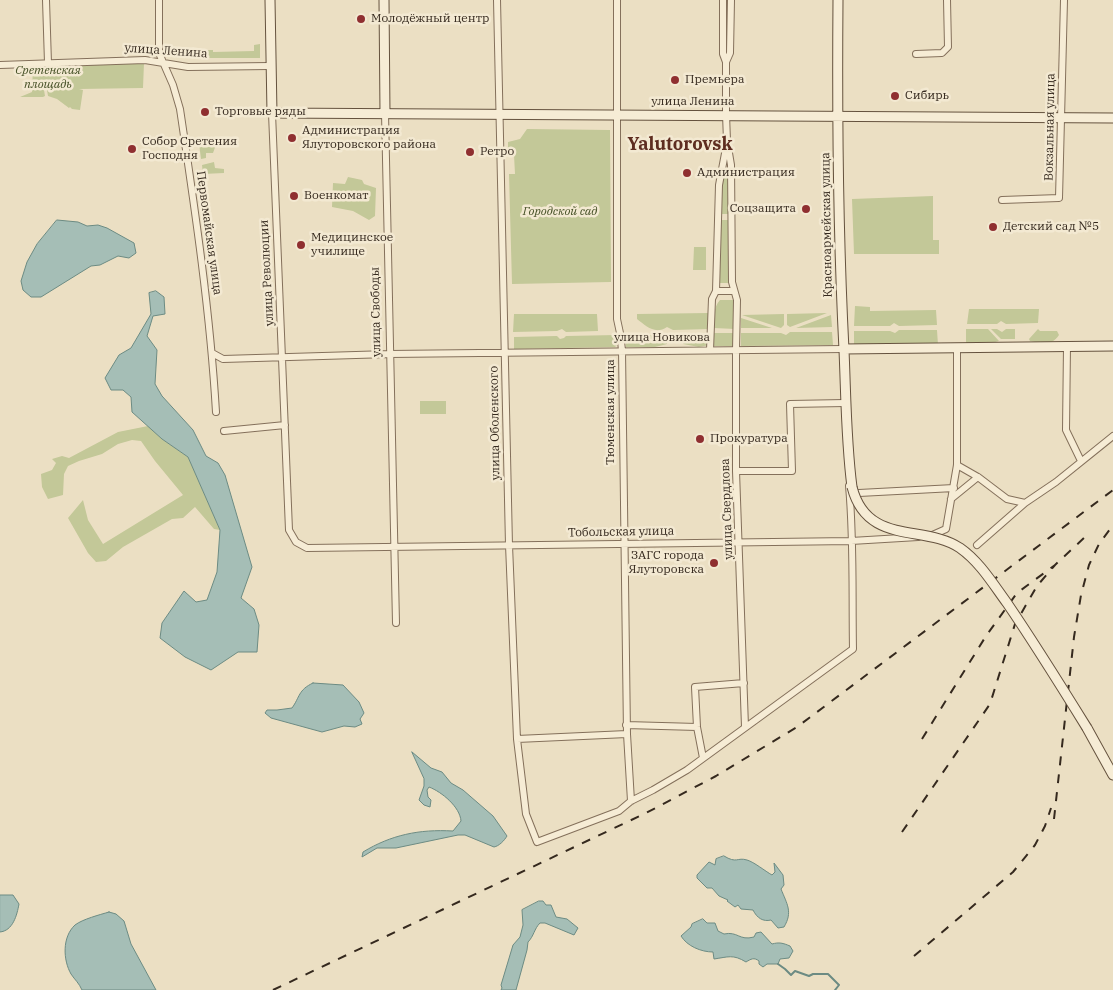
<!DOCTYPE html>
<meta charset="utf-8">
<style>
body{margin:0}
canvas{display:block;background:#ebdfc3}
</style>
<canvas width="1113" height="990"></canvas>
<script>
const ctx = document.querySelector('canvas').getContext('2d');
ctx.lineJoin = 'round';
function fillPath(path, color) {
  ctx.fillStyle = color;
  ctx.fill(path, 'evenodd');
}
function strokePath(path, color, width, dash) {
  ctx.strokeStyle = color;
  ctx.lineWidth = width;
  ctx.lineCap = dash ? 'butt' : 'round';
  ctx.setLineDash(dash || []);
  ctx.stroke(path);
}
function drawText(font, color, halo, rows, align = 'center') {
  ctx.font = font + ' "IBM Plex Serif",serif';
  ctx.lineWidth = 5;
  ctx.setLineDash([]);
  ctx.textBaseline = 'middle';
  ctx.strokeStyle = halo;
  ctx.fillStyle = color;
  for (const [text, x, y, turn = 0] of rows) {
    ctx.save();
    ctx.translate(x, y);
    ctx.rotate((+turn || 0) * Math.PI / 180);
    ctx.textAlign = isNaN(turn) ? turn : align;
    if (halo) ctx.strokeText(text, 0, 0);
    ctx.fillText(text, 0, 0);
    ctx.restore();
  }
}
const green = new Path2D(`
 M260 44V58H200L196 54 195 50H213V52L254 51V45Z
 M144 63 143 88 79 89 83 90 80 110 72 109 70 107 69 108 57 99 48 96 47 90H44L45 96 43 97H20L32 92 33 66Z
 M527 129 610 130 611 282 512 284 509 174H515L514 155 508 154V142L520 139Z
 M217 142 213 153H206V158L201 159 199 143Z
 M214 162 215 168 224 169V173L203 174 202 165Z
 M723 175H729L730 214H721Z
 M348 177 362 180 364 184 376 188 375 216 369 220 353 211 332 207 333 183 345 184Z
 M933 196V240H939V254H854L852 199Z
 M720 220H730L729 283H719Z
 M694 247H706V270H693Z
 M720 300H734L735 329 714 328C714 318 713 308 720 300Z
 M855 306 870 307V311L936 310 937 325 899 326 894 323 890 326H854Z
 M969 309H1039L1038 323 1006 324 1001 321 997 324H967Z
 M709 313V329L673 330 667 327C655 335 646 326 637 319V314Z
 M827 313 790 327 787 325V314Z
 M514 314H597L598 331 566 332 562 329 557 331 513 332Z
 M784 314V325L781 328 742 315Z
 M831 315 832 327 796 328Z
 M741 318 772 328H741Z
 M966 329H988L999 341 987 344H966Z
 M991 329H997L1002 332 1006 329H1015V339H1001Z
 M1038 329 1040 331H1057L1059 335C1051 347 1041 343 1030 341L1029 339Z
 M899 330H937L938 345 854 346V331H890L895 333Z
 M790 332H832L833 345 741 346V333H781L786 335Z
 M713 333H735L734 346H714L713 344Z
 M695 334H709V345L699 347 683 344V342Z
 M617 335V345L615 347 514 349V337L557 336 560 339 564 338 566 336Z
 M626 335H656L667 342V344L655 347H626Z
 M420 401H446V414H420Z
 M148 426 162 439 188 457 220 530 214 529 195 507 183 518 172 519 123 547 106 561 96 562 88 553 68 518 83 500 88 520 103 544 183 495 155 461 141 441 132 440 118 444 102 454 79 461 68 466 64 474 63 495 48 499 42 487 41 474 52 470 56 463 52 459 62 456 69 458 118 432Z`);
const water = new Path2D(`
 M57 220 78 222 87 226 98 225 107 228 134 243 136 253 129 258 118 256 100 265 91 266 41 297H31L23 290 21 281 27 262 37 244Z
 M156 291 164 297 165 314 153 316 147 336 157 350 155 384 162 396 193 430 206 456 218 463 225 475 252 567 241 598 254 609 259 625 257 652H238L211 670 185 657 160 638 162 623 184 591 196 602 207 600 217 572 220 530 188 457 162 439 132 412 131 397 123 390H111L105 378 119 355 131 348 151 314 149 293Z
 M313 683 343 685 359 702 364 713 360 719 362 724 355 727 344 726 322 732 271 718 265 713 267 710H277L292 708C300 697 298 690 313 683Z
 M412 752 431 768 442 772 451 783 463 790 493 816 507 836C504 841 499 846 494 847L465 835H458L396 848H377L362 857 363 852C391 835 419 829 453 831L461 821C460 807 442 792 429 787L427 790 428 797 431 800 430 807 424 805 419 800 424 786V779Z
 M724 856C737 864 737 857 747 860 754 862 765 871 772 875L775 872 774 863 783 875 784 885 781 889C787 904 793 912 784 927L778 928 771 920C763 922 757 918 753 910L741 909 738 905 735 907 727 901 728 900 719 896 712 888H707L697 878V875L709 862 715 865 716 859Z
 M0 895H13L19 904C17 915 13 931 0 932Z
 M539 901H543L546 905H551L556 917 567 919 578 928 574 935 545 923H540C534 929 534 936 528 942L527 950 516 990H501L502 988 501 985 513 945 520 937 523 925 522 910Z
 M109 912 116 914 124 921 131 944 156 990H82C79 983 75 980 71 974 63 960 62 937 75 925 83 919 99 915 109 912Z
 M703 919 707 923H715L718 931 724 934C738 931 739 941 754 937L756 933 761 932 772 944C779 942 783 943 790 946L793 951 789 958 780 959 778 964H767L763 967 759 964V961C754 957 751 959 746 962 733 954 728 957 714 959L713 952C701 952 687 946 681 936L691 927 692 924Z`);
const stream = new Path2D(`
 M778 964 785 969 791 975 795 971 809 976 813 974H828L839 985 835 990`);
const street = new Path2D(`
 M46 0 48 63
 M159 0V53L173 85 180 109C195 210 210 310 216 412
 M497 0 509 545 517 739 526 814 537 842 619 811 631 801 653 790 687 770 853 649C852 596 854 540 849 486
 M617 0V319L620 333 622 350 627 734 631 801
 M723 0V54L726 62
 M731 0 730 53 726 62V114L727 141 731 165 732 282 737 300 736 350V471L745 727
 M916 54 942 53 948 47 947 0
 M0 65 145 60 188 67 270 66
 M272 113 289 530 296 542 307 548 851 541 918 537
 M385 113 396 623
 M1002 200 1059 198 1064 0
 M716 291H734
 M1067 346 1066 430 1081 461
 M710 350 712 299 716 291 719 185 726 148
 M212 353 223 359 389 354 843 349
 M224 431 285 425
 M957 465 978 477 1007 499 1025 503 1056 482 1113 436
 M736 471H792L790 404 845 403
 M859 493 954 488
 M951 499 978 477
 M928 537 946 529 957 465V348
 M977 545 1025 503
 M626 725 697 727
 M517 739 627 734
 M703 758 697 727 695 687 744 683`);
const secondary = new Path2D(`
 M270 0 272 113C553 113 833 116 1113 118
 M384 0 385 113
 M838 0C837 117 838 233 844 350 846 396 846 441 852 487
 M843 349 1113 346
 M1087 728 1113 775`);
const rail = new Path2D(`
 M922 739 986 636 1017 593 1055 565 1085 537
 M1054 819 1074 637 1081 595 1089 565 1099 544 1113 525
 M902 832 990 704 1015 624 1037 586 1055 565
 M914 956 1013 872 1035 845 1045 826 1051 808
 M273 990 646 813 716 776 797 727 1113 490`);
const secondaryBridge = new Path2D(`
 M852 487C867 546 924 524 960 548 980 562 993 584 1007 603 1035 644 1061 686 1087 728`);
const markers = [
 [361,19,5,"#8f2f30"],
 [675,80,5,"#8f2f30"],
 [895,96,5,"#8f2f30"],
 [205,112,5,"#8f2f30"],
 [292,138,5,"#8f2f30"],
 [132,149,5,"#8f2f30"],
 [470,152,5,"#8f2f30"],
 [687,173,5,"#8f2f30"],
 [294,196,5,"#8f2f30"],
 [806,209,5,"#8f2f30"],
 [993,227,5,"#8f2f30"],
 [301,245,5,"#8f2f30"],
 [700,439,5,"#8f2f30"],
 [714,563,5,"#8f2f30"]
];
const poiNames = [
 ["Молодёжный центр",371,19],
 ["Премьера",685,80],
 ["Сибирь",905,96],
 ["Торговые ряды",215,112],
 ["Администрация",302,131],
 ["Ялуторовского района",302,145],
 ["Собор Сретения",142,142],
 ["Господня",142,156],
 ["Ретро",480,152],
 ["Администрация",697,173],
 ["Военкомат",304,196],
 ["Соцзащита",796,209,"right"],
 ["Детский сад №5",1003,227],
 ["Медицинское",311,238],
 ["училище",311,252],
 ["Прокуратура",710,439],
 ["ЗАГС города",704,556,"right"],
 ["Ялуторовска",704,570,"right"]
];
const streetNames = [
 ["улица Ленина",166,51,4],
 ["улица Ленина",693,102],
 ["Вокзальная улица",1050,127,-89],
 ["Красноармейская улица",827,225,-91],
 ["Первомайская улица",209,233,82],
 ["улица Революции",267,273,-93],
 ["улица Свободы",376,312,-91],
 ["улица Новикова",662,338],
 ["Тюменская улица",611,412,-90],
 ["улица Оболенского",495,423,-91],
 ["улица Свердлова",727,509,-92],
 ["Тобольская улица",621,532,-1]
];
const parkNames = [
 ["Сретенская",48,71],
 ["площадь",48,85],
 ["Городской сад",560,212]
];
const districtNames = [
 ["Yalutorovsk",680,145]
];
fillPath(green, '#c3c898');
fillPath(water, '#a5beb6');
strokePath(water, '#6c8b83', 1);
strokePath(stream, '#6c8b83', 2);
strokePath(street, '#84705b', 8);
strokePath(secondary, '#65523e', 11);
strokePath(street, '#f6ecd5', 6);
strokePath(secondary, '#f6ecd5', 9);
strokePath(rail, '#35291e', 2, [9, 9]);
strokePath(secondaryBridge, '#65523e', 11, []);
strokePath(secondaryBridge, '#f6ecd5', 9);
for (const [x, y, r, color] of markers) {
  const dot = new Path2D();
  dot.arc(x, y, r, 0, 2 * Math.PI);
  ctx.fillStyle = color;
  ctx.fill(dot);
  strokePath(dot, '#f3e9d2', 2);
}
drawText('12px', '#35291e', '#f3e9d2', poiNames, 'left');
drawText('12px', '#35291e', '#f3e9d2', streetNames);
drawText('italic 12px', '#455026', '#f3e9d2', parkNames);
drawText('bold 18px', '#5e2d20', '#f3e9d2', districtNames);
</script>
